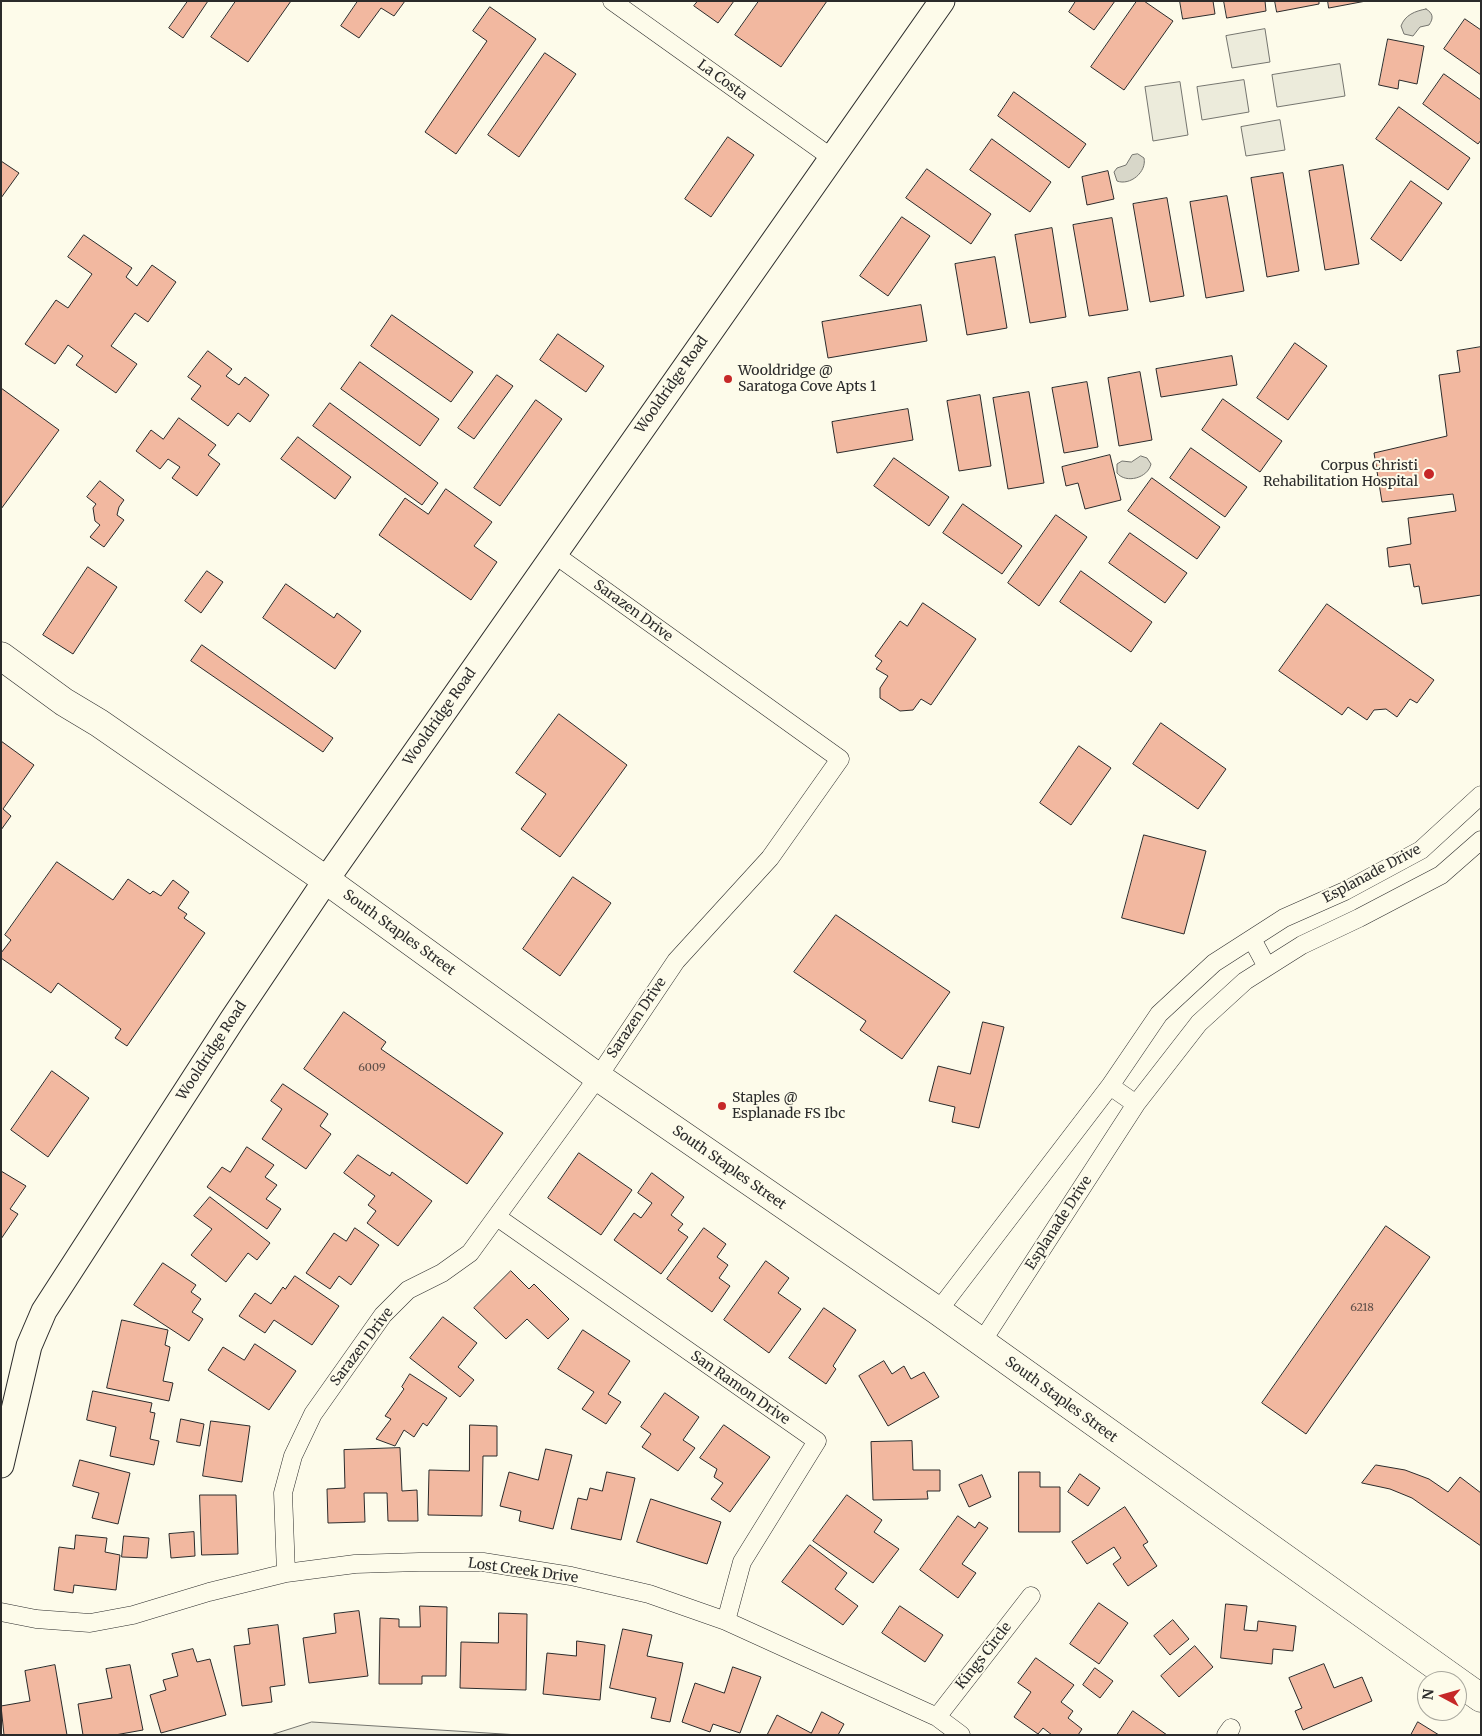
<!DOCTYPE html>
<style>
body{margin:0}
#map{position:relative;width:1482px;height:1736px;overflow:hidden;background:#fdfbea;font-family:Merriweather,serif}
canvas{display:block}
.frame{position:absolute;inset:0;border:2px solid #2b2b2b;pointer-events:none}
.north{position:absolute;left:1417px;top:1671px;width:50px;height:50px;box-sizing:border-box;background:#fdfbea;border:1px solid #a9a89e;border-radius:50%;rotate:276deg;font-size:14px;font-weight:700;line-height:20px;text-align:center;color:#2b2b2b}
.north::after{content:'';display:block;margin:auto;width:18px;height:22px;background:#c62828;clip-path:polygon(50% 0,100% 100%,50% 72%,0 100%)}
</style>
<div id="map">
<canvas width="1482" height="1736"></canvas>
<div class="frame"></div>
<div class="north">N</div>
</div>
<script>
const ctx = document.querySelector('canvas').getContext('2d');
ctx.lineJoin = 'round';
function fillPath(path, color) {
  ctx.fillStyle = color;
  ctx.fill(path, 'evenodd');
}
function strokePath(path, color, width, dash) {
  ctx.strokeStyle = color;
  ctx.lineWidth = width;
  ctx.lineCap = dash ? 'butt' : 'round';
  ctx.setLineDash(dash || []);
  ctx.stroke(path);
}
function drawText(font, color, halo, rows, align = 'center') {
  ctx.font = font + ' Merriweather,serif';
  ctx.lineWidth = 4;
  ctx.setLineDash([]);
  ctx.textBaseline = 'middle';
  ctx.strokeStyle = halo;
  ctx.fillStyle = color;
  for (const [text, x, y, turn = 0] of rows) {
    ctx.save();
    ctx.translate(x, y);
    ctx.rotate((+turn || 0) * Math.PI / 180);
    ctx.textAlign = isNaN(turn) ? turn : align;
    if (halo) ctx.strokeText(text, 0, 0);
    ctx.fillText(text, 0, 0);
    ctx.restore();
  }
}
const green = new Path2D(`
 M1265 29 1270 62 1232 68 1226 36Z
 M1340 64 1345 96 1277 107 1272 75Z
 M1244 80 1249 112 1202 120 1197 87Z
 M1180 82 1188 135 1153 141 1145 87Z
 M1280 120 1285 150 1246 156 1241 127Z
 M312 1722 519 1735H271Z`);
const water = new Path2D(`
 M1426 9C1433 13 1434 18 1429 25L1420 27 1413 36 1404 34 1401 26C1405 15 1415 11 1426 9Z
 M1138 154 1144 158C1147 172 1130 186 1117 181L1114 172 1117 168 1126 165 1132 155Z
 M1141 456 1147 458 1151 464C1148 478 1126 484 1117 473V464L1122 461 1131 462Z`);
const building = new Path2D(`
 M188 1H208L183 38 169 28Z
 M236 1H291L248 62 211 37Z
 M358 1H405L394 16 381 8 359 38 341 26Z
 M698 1H734L718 23 694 6Z
 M759 1H827L781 67 735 35Z
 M1076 1H1115L1094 30 1069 12Z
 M1137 1H1144L1173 21 1124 90 1091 67Z
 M1180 1H1213L1215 14 1183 19Z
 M1224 1H1265L1266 11 1227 18Z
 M1275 1H1319V4L1277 12Z
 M1328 1H1366L1329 8Z
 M490 7 536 39 456 154 425 132 487 41 473 31Z
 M1465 19 1481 30V75L1444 49Z
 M1388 39 1424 46 1417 84 1399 80 1398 89 1379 85Z
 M545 53 576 74 519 157 488 135Z
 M1444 74 1481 100V140L1478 144 1423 104Z
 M1014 92 1086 144 1069 168 998 116Z
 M1399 107 1470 158 1448 190 1376 139Z
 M728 137 754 155 711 217 685 199Z
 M992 139 1051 182 1030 212 970 170Z
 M1 161 19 173 1 198Z
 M1343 165 1359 264 1325 270 1309 171Z
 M927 169 991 214 971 244 906 198Z
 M1108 171 1114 199 1087 205 1082 177Z
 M1283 173 1299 271 1267 277 1251 178Z
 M1411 181 1442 203 1401 261 1371 239Z
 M1227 196 1244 291 1206 298 1190 202Z
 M1167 198 1184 296 1150 302 1133 204Z
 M902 217 930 236 888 296 860 276Z
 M1112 218 1128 310 1089 316 1073 225Z
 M1052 228 1066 317 1030 323 1015 235Z
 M84 235 132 268 126 277 137 286 152 265 176 282 148 322 135 313 111 346 137 364 116 393 76 365 83 356 68 345 55 364 25 344 56 300 68 308 92 274 68 257Z
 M995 257 1007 328 967 335 955 264Z
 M921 305 927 341 828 358 822 322Z
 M392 315 473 372 451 402 371 346Z
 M558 334 604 366 586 392 540 360Z
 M1295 343 1327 366 1288 420 1257 398Z
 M1481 347V595L1422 604 1419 586 1414 587 1410 564 1389 567 1387 548 1411 544 1408 518 1456 511 1453 494 1382 502 1374 453 1447 436 1439 375 1460 372 1457 351Z
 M208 351 232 369 226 376 239 385 245 377 269 395 250 422 238 413 228 426 191 399 201 386 188 377Z
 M1232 356 1237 385 1161 397 1156 369Z
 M360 362 439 419 420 446 341 389Z
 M1140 372 1152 440 1119 446 1108 378Z
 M497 375 513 386 474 439 458 428Z
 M1087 382 1098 447 1064 453 1052 388Z
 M1 388 59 430 1 509Z
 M1029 392 1044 483 1008 489 993 398Z
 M980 395 991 466 959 471 947 401Z
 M1223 399 1282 441 1260 472 1202 430Z
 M536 400 562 419 500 506 474 488Z
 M330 403 438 483 422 505 313 426Z
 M908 409 913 440 837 453 832 422Z
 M179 418 216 445 208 455 220 464 197 496 172 478 180 467 168 459 160 469 136 451 151 430 163 439Z
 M298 437 351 477 335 499 281 459Z
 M1191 448 1247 487 1225 517 1170 478Z
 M1110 455 1121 500 1085 509 1078 483 1066 486 1062 467Z
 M894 458 949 497 929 526 874 486Z
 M1152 478 1220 527 1197 559 1128 511Z
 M100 481 124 500 119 507 117 515 124 520 104 547 90 537 100 525 95 521 93 508 96 504 87 497Z
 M446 489 492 522 474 546 497 562 471 600 379 535 405 498 428 514Z
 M963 504 1022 546 1002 574 943 533Z
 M1056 515 1087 537 1039 606 1008 583Z
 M1130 533 1187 573 1165 603 1109 563Z
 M88 567 117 587 73 654 43 635Z
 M207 571 223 582 201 613 185 601Z
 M1081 571 1152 622 1131 652 1060 602Z
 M286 584 334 618 337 613 361 631 335 669 263 618Z
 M923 603 976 639 931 705 921 699 913 710 900 711 880 698V688L888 676 876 669 882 661 875 656 900 621 907 626Z
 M1327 604 1434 680 1417 703 1410 699 1397 717 1386 709 1374 710 1367 720 1348 707 1342 715 1279 671Z
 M202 645 333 738 323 752 191 661Z
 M559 714 627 765 560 857 521 829 546 794 516 773Z
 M1161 723 1226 769 1198 809 1133 764Z
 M1 741 34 765 3 809 11 816 1 830Z
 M1079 746 1111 768 1071 825 1040 803Z
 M1144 835 1206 851 1184 934 1122 918Z
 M57 862 113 900 128 879 150 894 153 891 161 896 173 880 189 892 178 908 187 914 184 918 205 933 127 1046 115 1038 121 1029 58 983 51 993 1 958V953L11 940 5 935Z
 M573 877 611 903 560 976 523 949Z
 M836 915 950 992 902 1059 860 1030 866 1021 794 972Z
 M344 1012 386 1042 381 1049 503 1133 467 1184 304 1069Z
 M983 1022 1004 1027 979 1128 952 1122 955 1107 929 1101 938 1066 970 1074Z
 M52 1071 89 1098 48 1157 11 1130Z
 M283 1084 328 1114 320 1126 331 1134 306 1169 262 1139 282 1109 271 1101Z
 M247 1147 274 1165 265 1177 277 1185 266 1199 281 1209 267 1229 207 1187 222 1167 230 1172Z
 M579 1153 632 1190 601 1235 548 1198Z
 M358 1155 390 1176 392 1172 432 1201 398 1246 367 1223 376 1211 368 1205 375 1196 344 1173Z
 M1 1171 26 1186 10 1209 18 1214 1 1239Z
 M652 1173 684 1197 671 1215 683 1224 678 1230 688 1237 661 1274 614 1240 634 1213 641 1218 652 1203 638 1193Z
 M210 1197 270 1243 257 1260 248 1253 226 1282 191 1255 212 1229 194 1216Z
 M1386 1226 1430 1257 1306 1434 1262 1403Z
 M355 1228 379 1245 351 1285 339 1276 330 1289 306 1273 334 1233 346 1241Z
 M704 1228 726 1244 717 1257 728 1265 719 1278 730 1286 712 1312 667 1279Z
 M766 1261 789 1278 778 1293 801 1309 769 1353 724 1320Z
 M163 1263 196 1285 191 1292 201 1299 192 1312 203 1319 189 1341 134 1305Z
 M511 1271 529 1289 534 1284 569 1319 548 1339 527 1319 506 1339 474 1308Z
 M295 1276 339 1306 312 1345 274 1320 265 1333 239 1316 255 1293 271 1304 283 1287 285 1289Z
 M824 1308 856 1330 833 1366 836 1369 826 1384 789 1358Z
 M443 1317 477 1343 458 1367 474 1380 460 1397 410 1358Z
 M122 1320 168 1330 165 1345 170 1347 163 1381 173 1383 169 1401 107 1388Z
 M583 1330 630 1361 608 1394 621 1402 606 1424 582 1409 594 1392 558 1369Z
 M255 1344 296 1371 269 1410 208 1370 223 1347 244 1360Z
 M884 1361 892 1374 904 1366 911 1379 924 1372 939 1397 888 1426 859 1376Z
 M410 1374 447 1398 427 1426 423 1423 414 1437 404 1430 395 1446 376 1439 391 1419 385 1416 404 1389 402 1387Z
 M93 1391 152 1403 150 1412 155 1413 150 1439 159 1441 154 1465 110 1456 116 1427 87 1420Z
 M665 1393 699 1417 683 1440 695 1448 678 1471 642 1447 651 1434 641 1427Z
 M181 1419 204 1424 200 1446 177 1442Z
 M211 1421 250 1426 242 1482 203 1476Z
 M470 1425 497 1426V1456H483L482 1516 428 1515 429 1470 469 1471Z
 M724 1425 770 1457 730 1512 711 1499 723 1483 714 1477 717 1469 700 1458Z
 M912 1441 913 1470H940V1491H927L928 1499 873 1500 871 1442Z
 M400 1448 402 1491 417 1490 418 1521H388L387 1493H364L365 1522 328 1523 327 1489 345 1488 344 1450Z
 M546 1449 572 1455 553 1529 519 1521 521 1511 500 1506 509 1472 538 1480Z
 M80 1460 130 1473 118 1524 92 1518 99 1493 73 1486Z
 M1376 1465 1405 1470 1429 1479 1448 1492 1460 1477 1481 1493V1546L1412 1498 1390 1489 1362 1483Z
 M607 1472 635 1478 621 1540 571 1529 578 1498 587 1500 590 1488 602 1491Z
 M1019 1472H1040V1487H1060V1532H1019Z
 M1080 1474 1100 1488 1088 1506 1068 1492Z
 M982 1475 991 1497 969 1507 959 1485Z
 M200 1495H236L238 1554 202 1555Z
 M847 1495 882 1520 874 1532 899 1549 873 1583 813 1541Z
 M651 1499 721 1522 707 1564 637 1542Z
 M1125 1507 1148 1542 1143 1545 1157 1566 1128 1586 1113 1564 1121 1558 1114 1547 1087 1564 1072 1542Z
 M958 1516 975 1528 979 1522 988 1528 962 1564 976 1573 958 1598 920 1570Z
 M194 1532 195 1556 171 1558 169 1534Z
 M76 1535 107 1538 105 1552 120 1555 116 1590 74 1585 73 1593 54 1590 59 1547 74 1549Z
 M124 1536 149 1538 147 1558 122 1557Z
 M810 1545 847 1573 835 1589 858 1606 843 1625 782 1582Z
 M1099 1603 1128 1623 1099 1664 1070 1644Z
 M1226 1604 1247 1606 1244 1630 1257 1631 1258 1621 1296 1626 1293 1651 1273 1649 1272 1664 1221 1658Z
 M420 1606 447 1607 446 1676H422V1684H379L380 1618 399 1619V1627H420Z
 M900 1606 943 1635 925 1662 882 1633Z
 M359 1611 368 1676 309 1683 303 1638 336 1633 334 1614Z
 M499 1613 527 1614 526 1690 460 1688 461 1642 498 1643Z
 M1173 1620 1189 1639 1170 1655 1154 1636Z
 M278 1625 285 1685 270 1687 272 1702 242 1706 234 1646 250 1644 248 1629Z
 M623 1629 652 1635 647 1656 683 1663 670 1722 651 1718 656 1698 610 1688Z
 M577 1641 605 1645 600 1700 543 1694 547 1653 576 1656Z
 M1195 1646 1213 1667 1179 1697 1161 1676Z
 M193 1649 197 1662 210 1659 226 1715 161 1733 150 1695 166 1690 163 1680 178 1676 172 1654Z
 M1036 1658 1074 1685 1061 1702 1073 1711 1068 1718 1082 1729 1078 1735H1052L1043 1728 1038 1734 1014 1717 1031 1692 1018 1683Z
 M1324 1664 1334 1688 1362 1677 1372 1701 1303 1730 1295 1711 1302 1708 1289 1678Z
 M55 1665 67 1735H4L1 1706 30 1701 25 1671Z
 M130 1665 143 1730 115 1735H83L78 1704 112 1698 106 1669Z
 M733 1667 761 1677 740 1733 713 1724 710 1732 682 1722 695 1683 724 1693Z
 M1095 1668 1113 1681 1100 1698 1083 1685Z
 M1133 1711 1167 1735H1117Z
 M822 1712 844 1724 838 1735H767L777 1715 811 1733Z
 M1418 1722 1439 1735H1411Z`);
const street = new Path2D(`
 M612 1 832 158
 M1252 939 1267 967
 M1110 1086 1136 1104
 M497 1217 817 1441 742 1562 726 1621
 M938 1311 1110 1086 1159 1014 1214 963 1284 918 1345 891 1421 850 1481 795
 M981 1343 1136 1104 1199 1023 1245 981 1302 945 1359 918 1441 875 1481 840
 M286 1573 283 1493 293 1456 313 1414 383 1315 408 1290 442 1273 470 1253 598 1077 676 961 770 858 840 759 554 554
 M1 1612 36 1619 90 1623 133 1615 209 1592 286 1573 355 1564 419 1562H483L571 1576 649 1594 726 1621 937 1717 961 1735
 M937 1717 1031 1596
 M1226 1735 1231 1728`);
const secondary = new Path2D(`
 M1 1465 29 1346 44 1311 232 1020 326 880 942 1`);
const primary = new Path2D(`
 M1 656 64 702 99 723 326 880 598 1077 938 1311 1457 1681
 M1457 1681 1481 1698`);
const markers = [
 [728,379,5,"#c62828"],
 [1429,474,6,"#c62828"],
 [722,1106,5,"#c62828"]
];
const numberNames = [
 ["6009",372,1068],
 ["6218",1362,1308]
];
const streetNames = [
 ["La Costa",722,80,36],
 ["Wooldridge Road",672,385,-55],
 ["Sarazen Drive",633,611,36],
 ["Wooldridge Road",440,717,-55],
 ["Esplanade Drive",1372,874,-28],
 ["South Staples Street",399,933,36],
 ["Sarazen Drive",637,1018,-56],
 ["Wooldridge Road",212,1051,-57],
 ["South Staples Street",729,1168,35],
 ["Esplanade Drive",1059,1223,-57],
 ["Sarazen Drive",362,1347,-53],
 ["San Ramon Drive",740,1388,35],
 ["South Staples Street",1061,1400,36],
 ["Lost Creek Drive",523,1571,8],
 ["Kings Circle",984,1656,-52]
];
const poiNames = [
 ["Wooldridge @",738,371],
 ["Saratoga Cove Apts 1",738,387],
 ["Corpus Christi",1418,466,"right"],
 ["Rehabilitation Hospital",1418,482,"right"],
 ["Staples @",732,1098],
 ["Esplanade FS Ibc",732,1114]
];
fillPath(green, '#ecebdb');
strokePath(green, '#74746e', 1);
fillPath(water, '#d8d7c9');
strokePath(water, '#74746e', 1);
fillPath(building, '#f2b8a0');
strokePath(building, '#2b2b2b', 1);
strokePath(street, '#2b2b2b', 19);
strokePath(secondary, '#2b2b2b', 27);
strokePath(primary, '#2b2b2b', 29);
strokePath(street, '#fdfbea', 18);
strokePath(secondary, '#fdfbea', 25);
strokePath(primary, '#fdfbea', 28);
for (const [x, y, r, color] of markers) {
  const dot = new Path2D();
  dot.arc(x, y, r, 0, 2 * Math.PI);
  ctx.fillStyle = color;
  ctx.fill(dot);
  strokePath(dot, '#fdfbea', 2);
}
drawText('11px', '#5d4e48', null, numberNames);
drawText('14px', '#2b2b2b', '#fdfbea', streetNames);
drawText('14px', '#2b2b2b', '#fdfbea', poiNames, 'left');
</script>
